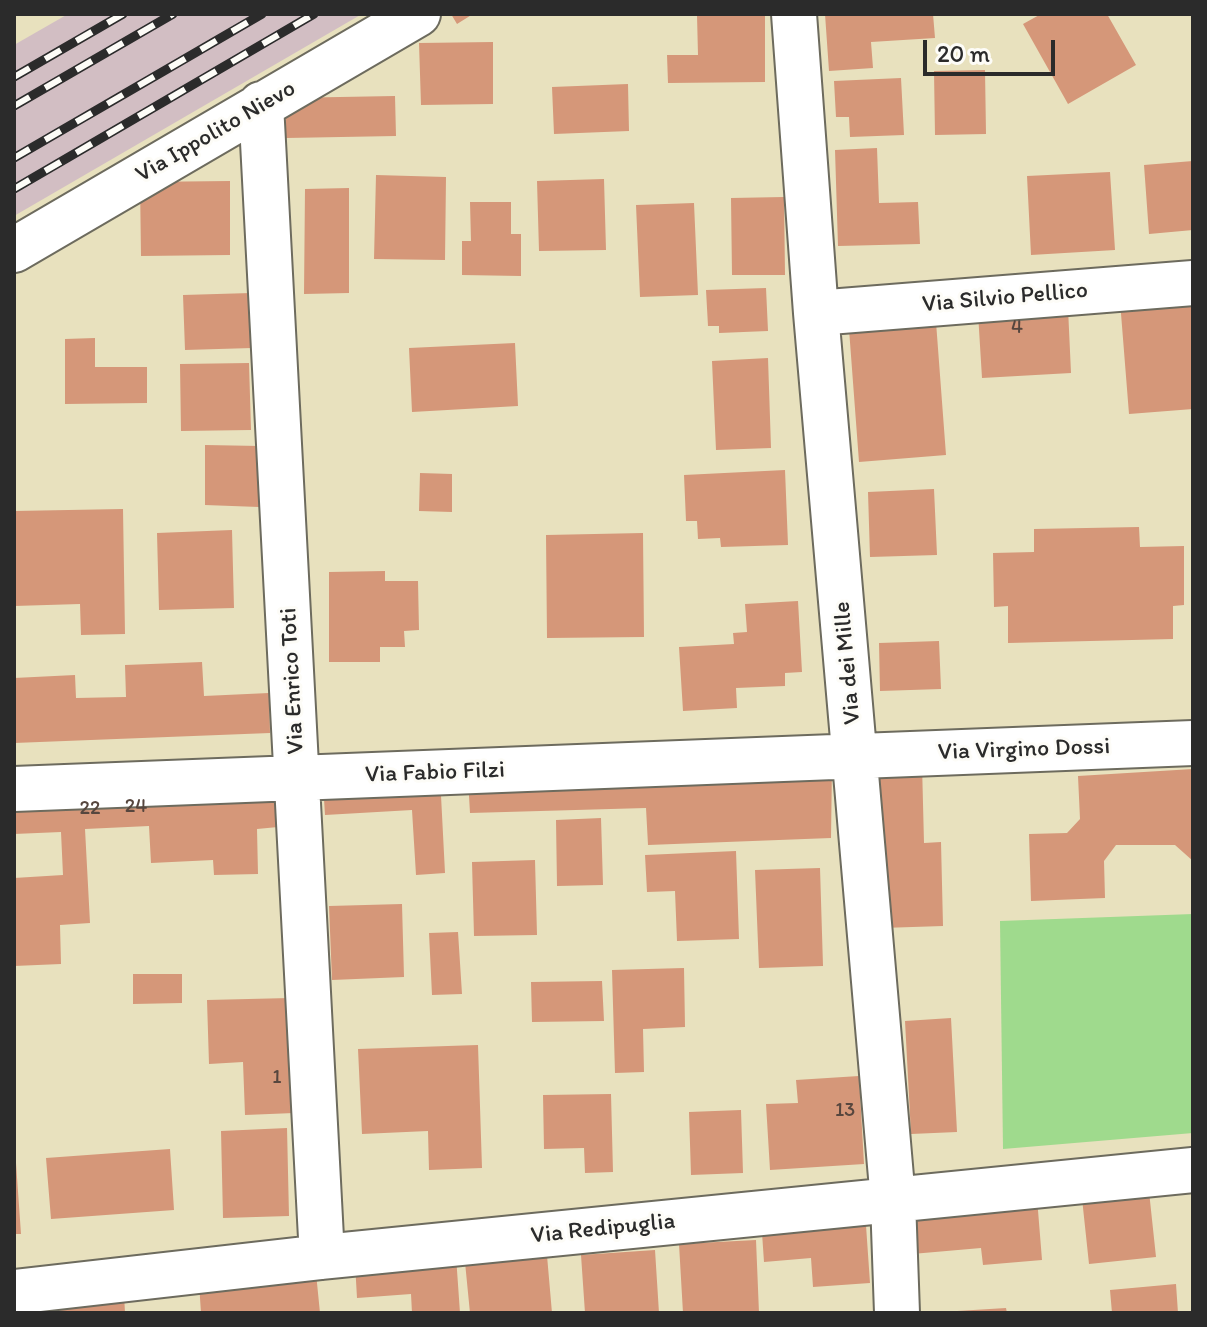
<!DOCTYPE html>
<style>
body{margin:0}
#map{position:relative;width:1207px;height:1327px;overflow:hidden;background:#e8e1be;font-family:Itim,sans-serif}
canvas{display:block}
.frame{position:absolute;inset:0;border:16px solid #2b2b2b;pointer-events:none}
.scale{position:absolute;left:923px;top:40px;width:132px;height:36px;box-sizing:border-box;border:4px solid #2b2b2b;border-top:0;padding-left:10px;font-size:24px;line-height:28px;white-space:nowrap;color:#2b2b2b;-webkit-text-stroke:6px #fdfcf7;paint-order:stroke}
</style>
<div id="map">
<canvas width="1207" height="1327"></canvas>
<div class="frame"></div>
<div class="scale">20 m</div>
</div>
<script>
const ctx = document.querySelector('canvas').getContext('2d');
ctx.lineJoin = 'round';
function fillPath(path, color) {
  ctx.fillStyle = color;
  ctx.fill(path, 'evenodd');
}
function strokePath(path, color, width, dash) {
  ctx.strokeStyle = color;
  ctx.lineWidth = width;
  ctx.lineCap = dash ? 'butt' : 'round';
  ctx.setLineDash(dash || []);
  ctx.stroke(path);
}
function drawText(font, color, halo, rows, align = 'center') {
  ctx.font = font + ' Itim,sans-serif';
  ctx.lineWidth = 6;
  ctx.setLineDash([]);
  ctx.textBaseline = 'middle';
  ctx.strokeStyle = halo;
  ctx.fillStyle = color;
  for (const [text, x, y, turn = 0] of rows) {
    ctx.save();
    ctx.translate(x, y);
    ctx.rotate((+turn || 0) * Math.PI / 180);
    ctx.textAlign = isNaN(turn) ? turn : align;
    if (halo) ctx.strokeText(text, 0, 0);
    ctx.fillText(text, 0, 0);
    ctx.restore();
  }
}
const industrial = new Path2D(`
 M68 14H362L14 216V45Z`);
const green = new Path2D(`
 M1193 914V1133L1003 1149 1000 921Z`);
const building = new Path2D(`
 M451 14H473L457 24Z
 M765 14V82L668 83 667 55H698L697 15Z
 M825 14H933L935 38 871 42 873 68 829 71Z
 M1041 14H1107L1136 65 1068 104 1023 24Z
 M493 42V104L421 105 419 43Z
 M985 70 986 134 935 135 934 71Z
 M901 78 904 135 850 137 849 117H836L834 81Z
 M628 84 629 131 554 134 552 87Z
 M395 96 396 136 286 138 285 98Z
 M877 148 879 203 918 202 920 244 838 246 835 150Z
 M1193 161V230L1149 234 1144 165Z
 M1110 172 1115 250 1031 255 1027 176Z
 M376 175 446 177 445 260 374 259Z
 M604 179 606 250 539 251 537 181Z
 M230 181V255L141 256 140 182Z
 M349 188V293L304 294 305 189Z
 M784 197 785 275H732L731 198Z
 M470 202H511V234H521V276L462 275V241H471Z
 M694 203 698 295 640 297 636 205Z
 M766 288 768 331 719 333V326H708L706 290Z
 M251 293 252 348 185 350 183 295Z
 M1193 295V409L1129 414 1120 301Z
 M1068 308 1071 373 982 378 978 313Z
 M936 322 946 455 859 462 849 329Z
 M95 338V367H147V403L65 404V339Z
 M515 343 518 406 412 412 409 348Z
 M768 358 771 448 716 450 712 361Z
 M249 363 251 430 181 431 180 364Z
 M205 445 260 446 259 507 205 505Z
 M785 470 788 545 721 547 720 538 698 539 697 521H686L684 475Z
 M420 473 452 474V512L419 511Z
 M934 489 937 555 870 557 868 492Z
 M123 509 125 634 81 635 80 604 14 606V511Z
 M1139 527 1140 547 1184 546V605L1173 606V639L1008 643V606L994 607 993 553 1034 552V529Z
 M232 530 234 608 159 610 157 533Z
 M643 533 644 637 547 638 546 535Z
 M385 571V581H418L419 630 404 631 405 647H380V662H329V572Z
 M798 601 802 672 785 673V686L736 688 737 708 683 711 679 647 734 644 733 633 747 632 745 604Z
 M939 641 941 689 880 691 879 643Z
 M202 662 204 696 269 693 270 733 14 743V678L75 675 76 698 126 697 125 665Z
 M922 764 924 843 941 842 943 926 882 928 878 765Z
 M832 765 831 838 648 845 646 808 470 813 468 779Z
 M1193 769V861L1175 845H1116L1104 861 1105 898 1031 901 1029 834 1067 833 1080 819 1078 776Z
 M440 776 445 873 416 875 412 810 325 815 323 783Z
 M276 786 278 827 257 829 258 874 214 875 213 860 151 863 149 826 85 829 90 923 60 925 61 964 14 966V878L63 875 61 832 14 834V797Z
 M601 818 603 885 557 886 556 820Z
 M736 851 739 939 677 941 675 891 647 892 645 855Z
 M535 860 537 935 474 936 472 862Z
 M820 868 823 966 759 968 755 870Z
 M402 904 404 977 332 980 329 906Z
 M458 932 462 994 432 995 429 933Z
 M684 968 685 1027 643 1029 644 1072 615 1073 612 970Z
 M133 974H182V1003L133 1004Z
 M602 981 604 1021 532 1022 531 982Z
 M290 998 294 1113 245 1115 243 1062 209 1064 207 1000Z
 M951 1018 957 1132 911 1134 905 1021Z
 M478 1045 482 1168 429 1170 428 1131 362 1134 358 1049Z
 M859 1076 864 1164 770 1170 766 1104 798 1103 796 1080Z
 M611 1094 613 1172 585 1173 584 1148 544 1149 543 1095Z
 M741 1110 743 1173 691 1175 689 1112Z
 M287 1128 289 1216 223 1218 221 1131Z
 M170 1149 174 1210 51 1219 46 1158Z
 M16 1163 21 1234H14V1164Z
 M1148 1182 1156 1257 1089 1264 1081 1189Z
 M1037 1198 1042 1260 983 1265 981 1248 912 1254 908 1204Z
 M865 1211 870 1283 813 1287 811 1258 764 1262 761 1218Z
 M756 1240 759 1313H683L679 1244Z
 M546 1244 552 1313H470L464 1252Z
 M655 1250 659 1313H585L581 1255Z
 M456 1256 460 1313H412L411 1294 357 1298 355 1263Z
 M316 1273 320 1313H201L199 1283Z
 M1176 1284 1178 1313H1112L1110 1290Z
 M124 1294 125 1313H14Z
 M1006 1308 1007 1313H957V1311Z`);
const street = new Path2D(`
 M794 14 816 313 893 1200 897 1313
 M261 104 322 1257
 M14 250 418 14
 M816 313 1193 283
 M14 789 1193 743
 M14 1292 322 1257 1193 1170`);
const rail = new Path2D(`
 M14 77 123 14
 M14 106 173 14
 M14 158 262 14
 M14 189 314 14`);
const numberNames = [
 ["4",1017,328],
 ["24",136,807],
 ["22",90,809],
 ["1",277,1078],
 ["13",845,1111]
];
const streetNames = [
 ["Via Ippolito Nievo",216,132,-30],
 ["Via Silvio Pellico",1005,298,-5],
 ["Via dei Mille",848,663,-95],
 ["Via Enrico Toti",293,681,-93],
 ["Via Virgino Dossi",1024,750,-2],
 ["Via Fabio Filzi",435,773,-2],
 ["Via Redipuglia",603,1229,-6]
];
fillPath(industrial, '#d2bec3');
fillPath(green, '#9fda8d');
fillPath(building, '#d59779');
strokePath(street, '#6d6b5e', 48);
strokePath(street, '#fff', 44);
strokePath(rail, '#2b2b2b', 9);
strokePath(rail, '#fdfcf7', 6, [18]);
drawText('20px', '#56463e', null, numberNames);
drawText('24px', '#2b2b2b', '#fdfcf7', streetNames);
</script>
